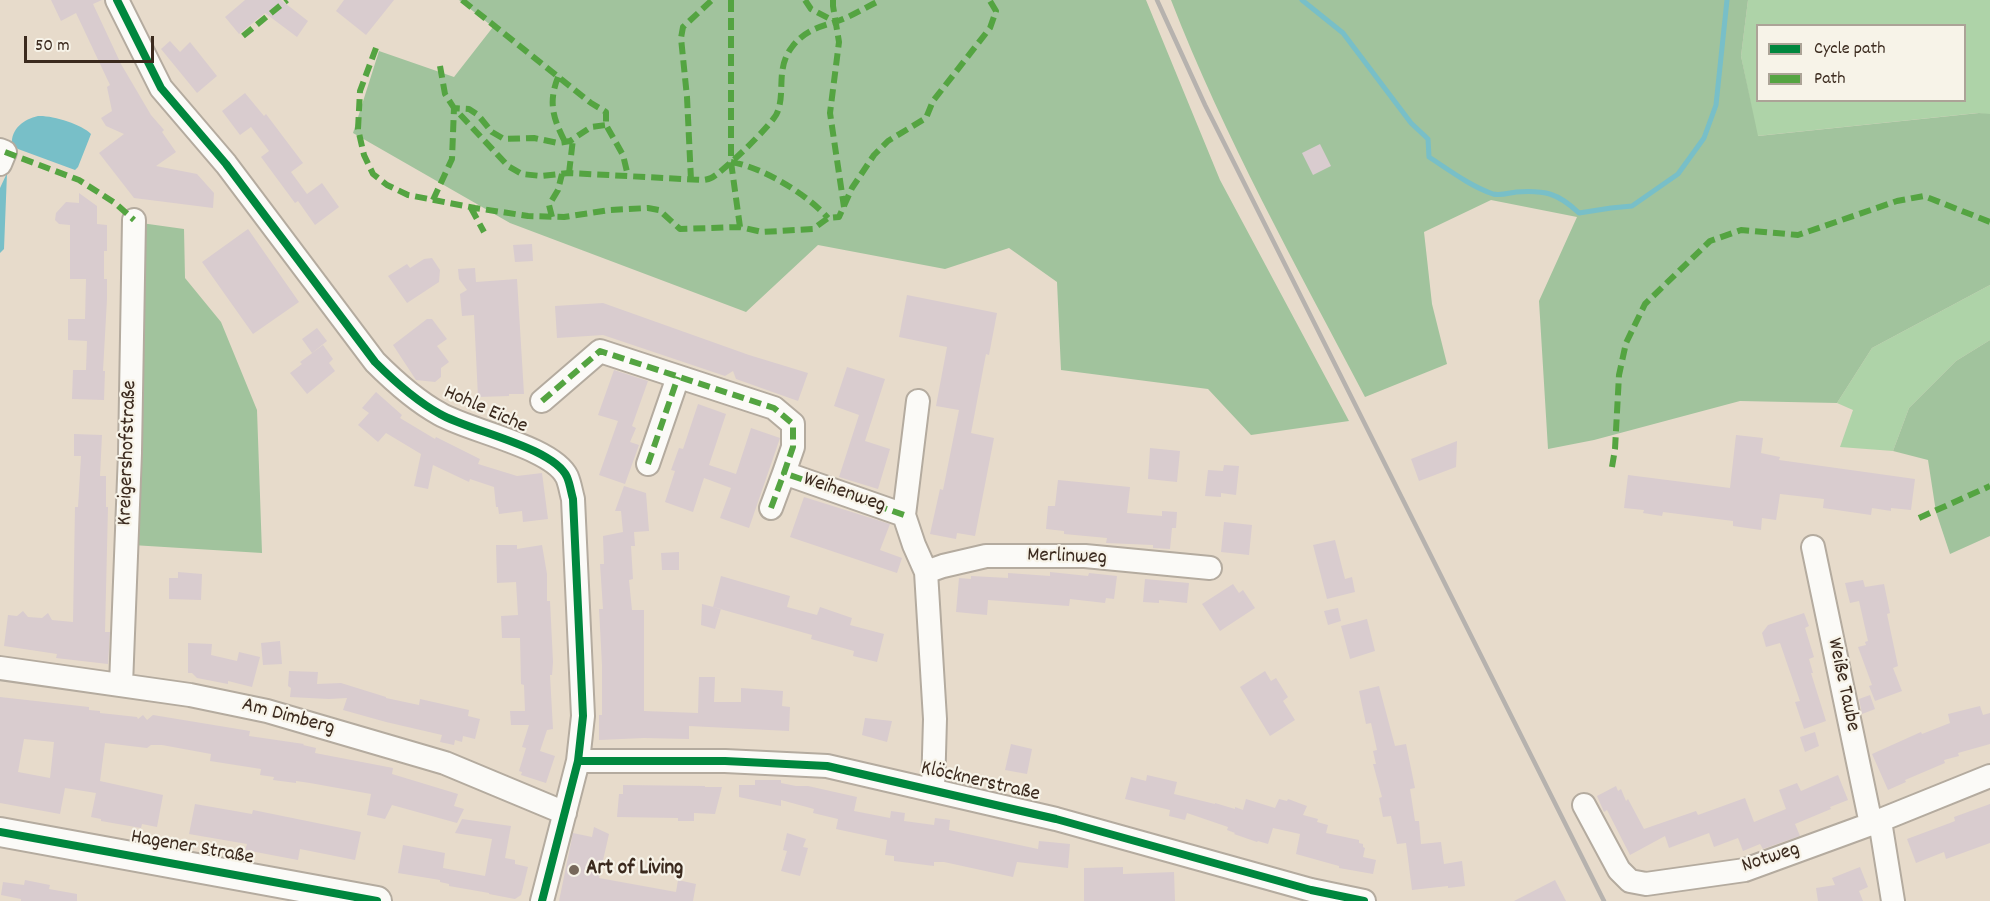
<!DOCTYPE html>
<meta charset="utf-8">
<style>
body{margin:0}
#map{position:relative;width:1990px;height:901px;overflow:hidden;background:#e7dbcb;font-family:Dekko,sans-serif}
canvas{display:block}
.legend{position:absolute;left:1756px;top:24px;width:210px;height:78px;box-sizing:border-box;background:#f7f3e8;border:2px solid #aca397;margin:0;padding:8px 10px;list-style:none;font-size:18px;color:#3b2a1e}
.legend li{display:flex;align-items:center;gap:12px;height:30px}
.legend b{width:30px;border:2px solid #aca397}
.scale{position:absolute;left:24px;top:36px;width:130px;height:27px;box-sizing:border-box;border:3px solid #3b2a1e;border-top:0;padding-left:8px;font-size:18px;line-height:21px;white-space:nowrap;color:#3b2a1e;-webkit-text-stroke:4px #f7f3e8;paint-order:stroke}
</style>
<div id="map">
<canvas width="1990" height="901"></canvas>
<ul class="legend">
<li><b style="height:8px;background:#00873e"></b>Cycle path</li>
<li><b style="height:8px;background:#54a441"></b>Path</li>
</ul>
<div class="scale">50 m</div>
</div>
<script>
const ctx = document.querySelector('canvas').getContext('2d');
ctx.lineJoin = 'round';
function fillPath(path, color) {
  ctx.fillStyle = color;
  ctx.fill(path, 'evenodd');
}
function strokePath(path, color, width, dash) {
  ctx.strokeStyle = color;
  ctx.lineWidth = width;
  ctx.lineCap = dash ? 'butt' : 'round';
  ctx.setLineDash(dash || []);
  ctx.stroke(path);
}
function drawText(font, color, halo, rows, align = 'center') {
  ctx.font = font + ' Dekko,sans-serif';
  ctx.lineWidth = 4.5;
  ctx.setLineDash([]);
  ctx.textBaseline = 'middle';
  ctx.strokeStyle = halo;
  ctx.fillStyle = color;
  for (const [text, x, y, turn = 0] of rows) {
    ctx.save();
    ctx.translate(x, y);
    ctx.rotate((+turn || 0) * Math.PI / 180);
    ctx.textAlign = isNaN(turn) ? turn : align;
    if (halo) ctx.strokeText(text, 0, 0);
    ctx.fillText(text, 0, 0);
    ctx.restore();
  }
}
const green = new Path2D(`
 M1748 0H1990V115L1978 113 1757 136 1741 56ZM1758 26H1964V100H1758Z
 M1990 285V340L1956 361 1909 408 1893 451 1840 447 1853 410 1837 403 1872 348Z`);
const forest = new Path2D(`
 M459 0H1146L1220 180 1349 421 1251 435 1208 389 1061 370 1057 282 1009 248 945 269 818 245 746 312 510 223 353 133 379 51 454 77 493 27Z
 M1171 0H1748L1741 56 1758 136 1979 113 1990 114V285L1872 348 1837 403 1740 401 1594 440 1548 449 1539 301 1577 217 1491 200 1424 232 1432 304 1447 364 1365 397C1297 267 1224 137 1171 0Z
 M141 223 184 229 185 278 221 322 257 410 262 553 132 545Z
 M1990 340V536L1950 554 1936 512 1928 460 1893 451 1909 408 1956 361Z`);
const water = new Path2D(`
 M38 116C51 115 82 124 91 134L78 167 75 170 18 149 12 144C11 129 24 119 38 116Z
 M7 173 4 249 0 253V188Z`);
const stream = new Path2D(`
 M1302 0 1343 33 1411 123 1428 139 1429 157C1449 170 1470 186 1493 194 1500 196 1509 193 1516 192 1545 190 1558 193 1579 213L1611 208 1632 206 1678 174 1704 138 1716 105 1727 0`);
const building = new Path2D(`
 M51 0H102L93 4 121 64 151 115 164 130 162 132 176 152 156 166 197 174 214 193 213 208 134 198 99 153 124 134 106 126 101 118 112 111 107 87 110 85 76 13 61 21Z
 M245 0H281L308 21 297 37 265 13 239 34 225 17Z
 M344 0H394L366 35 336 11Z
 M170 41 180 52 190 42 217 76 197 93 161 49Z
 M245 93 264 116 266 114 303 163 291 172 307 194 322 183 339 207 315 225 298 201 295 203 261 157 269 151 251 127 240 135 222 111Z
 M1320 144 1331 166 1313 175 1302 153Z
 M79 193 97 206V224L107 225V251H104V279H107V299L103 371H105L104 400 72 399 73 370H86L87 341 68 340V319H85L86 279H70V225L59 224 55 220 56 213 66 202 79 203Z
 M248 229 299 302 253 334 202 262Z
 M532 244 533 261 515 262 513 245Z
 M432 258 440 270 439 282 407 303 388 276 407 264 410 268 424 259Z
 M475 268 476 282 517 279 524 394H509V396L478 397 474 315 462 316 460 294 467 290 459 279 458 269Z
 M907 295 997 313 989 355 986 354 971 433 994 438 975 536 957 533 956 539 930 534 940 489 943 490 959 410 936 406 947 347 899 337Z
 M603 303 749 355 808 373 798 401 736 379 733 371 725 376 603 335 557 338 555 306Z
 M427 319H432L447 339 437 346 449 362 441 368V377L435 382 416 380 393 345Z
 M317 328 327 341 312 353 302 339Z
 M323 345 333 359 329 363 335 371 307 394 290 373 302 364 300 362Z
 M847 367 885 379 865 441 890 449 878 489 839 477 859 415 834 406Z
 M614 370 648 381 632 426 636 428 630 442 639 445 625 484 599 475 618 421 598 415Z
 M376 392 402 415 400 418 435 439 436 437 480 459 478 464 517 476 542 473 548 519 523 522 522 511 499 514 498 507H496L494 487 470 479 469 482 433 465 428 489 414 486 421 454 386 433 378 442 358 425 369 413 362 408Z
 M698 404 726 414 709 465 736 474 751 428 780 438 749 528 720 518 731 488 704 478 693 512 665 502 675 471 671 470 679 448 683 449Z
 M74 434 102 435 100 476H106V507H108L105 632H110L108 664 56 658 57 654 4 646 8 615 17 616 23 611 28 617 42 618 48 613 52 620 73 622 75 507H78L81 456H74Z
 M1736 435 1763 438 1761 453 1780 457 1779 460 1915 479 1911 510 1891 508V511L1872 508 1871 515 1823 508 1824 499 1780 494 1776 520 1762 518 1761 530 1733 526V521L1663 512 1662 516 1643 513 1644 510 1624 508 1628 475 1730 488Z
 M1457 441 1456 467 1419 481 1411 459Z
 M1150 448 1180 451 1177 482 1148 479Z
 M1224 465 1239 466 1236 495 1221 493V497L1205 496 1208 470 1223 471Z
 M1058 480 1130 487 1127 513 1162 516V511L1177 512 1176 528H1172L1170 549 1153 548V545L1106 543 1107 538 1064 534V531L1046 529 1048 506H1055Z
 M624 486 646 493 649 531 634 532 635 546H631L633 579 629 580 632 610H644V711L698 713 699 677H715L714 702H741V688L783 691 782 706 790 707 789 731 689 726V739L644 738 599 740V715H602V665L599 609H603L600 564H604L603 536 623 532 621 511H615Z
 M804 497 890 524 880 550 902 558 897 573 790 537Z
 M1224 522 1252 525 1249 555 1221 552Z
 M1335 540 1345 579 1352 577 1355 592 1327 599 1313 545Z
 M496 545H517V549L542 545 547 574V601H550L553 662 552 675H550L553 729 547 730 540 751 555 756 546 783 521 775 522 772 519 771 526 748 522 747 529 725H511L510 711H525L524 685 521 684 520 638H502L501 616 518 615 516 582 497 583Z
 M679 552V570H662L661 553Z
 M178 572 202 574 201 600 169 599V578H178Z
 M1050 572 1088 576 1089 573 1117 576 1114 599 1106 598 1105 603 1070 599 1069 606 988 600 987 615 956 612 959 578 971 579V576L1008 578V573L1050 576Z
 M721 576 790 596 787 607 817 615 820 607 852 618 850 625 884 634 877 662 853 656 854 651 811 639 812 635 713 607Z
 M1145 579 1189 583 1187 603 1159 600V603L1143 602Z
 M1863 580 1865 587 1884 584 1890 613 1887 614 1898 666 1893 668 1902 691 1875 701 1869 686 1872 685 1858 647 1866 645 1865 642 1868 641 1859 601 1850 603 1845 583Z
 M1233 584 1239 593 1243 590 1255 608 1220 631 1202 604Z
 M702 604 721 609 715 629 701 625Z
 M1338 608 1341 621 1328 625 1324 611Z
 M1804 613 1809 626 1805 628 1814 657 1809 659 1813 673H1811L1826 721 1804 729 1795 702 1800 701 1780 643 1766 647 1762 633 1768 625Z
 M1367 619 1375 651 1350 659 1341 626Z
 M280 641 282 664 263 665 261 643Z
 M188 643 212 644 211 655 237 661 239 652 260 657 252 687 228 681V684L197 678 192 673H188Z
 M289 671 318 672 317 684 341 683 386 697V698L419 705 420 699 469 710 468 716 480 719 475 739 463 736 462 742 455 740 454 745 440 742 442 735 386 722 343 710 347 698 329 699 290 697 291 688 288 686Z
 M1265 671 1271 681 1276 678 1288 697 1283 701 1295 720 1270 736 1240 687Z
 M1379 686 1395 746 1406 744 1415 788 1410 789 1415 821H1419L1421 844 1441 842 1444 864 1462 861 1465 886 1448 888V886L1412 890 1406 843 1397 844 1391 816 1383 817 1379 798 1382 797 1373 764H1376L1373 751 1377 750 1371 723 1366 724 1359 691Z
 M1870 695 1875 709 1862 714 1859 699Z
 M0 697 89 707V710L100 711V713L137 717 138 719 143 715 147 720 153 715 250 731 249 736 304 744 303 745 316 748 315 753 393 768 392 774 458 794 454 806 464 809 457 823 392 805 385 819 367 815 371 794 310 783 296 781V783L273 780 274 777 260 775 261 769 210 761 211 754 162 745H151L147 748 105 743 100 781 163 795 157 827 142 824 141 828 101 821V819L91 817 96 793 65 788 60 814 0 803ZM24 739 54 742 50 778 18 772Z
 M1980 706 1983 715 1990 713V744L1958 753 1959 756 1944 760 1945 763 1905 780 1906 782 1888 790 1872 754 1921 732 1922 734 1950 723 1948 714Z
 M865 718 892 721 887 742 862 735Z
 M1815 732 1819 746 1805 752 1800 737Z
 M1011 744 1032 749 1027 774 1005 770Z
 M1147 775 1177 782 1174 794 1215 804V803L1235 809V807L1243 810 1246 799 1275 808 1279 799 1287 801 1288 799 1307 806 1303 815 1318 819 1317 822 1328 825 1326 833 1359 840V843L1363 844V847L1365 848 1363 857 1376 860 1373 874 1339 868V866L1296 854 1300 834 1273 828 1268 844 1258 841 1257 842 1234 834 1235 833 1227 830 1228 827 1187 813 1185 820 1169 816 1170 810 1125 799 1131 777 1146 781Z
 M1838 775 1848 800 1830 807 1831 809 1795 824 1800 836 1763 849 1760 844 1743 851 1738 838 1714 847 1709 833 1669 848 1665 836 1630 855 1607 810 1604 812 1597 796 1616 786 1618 791 1621 789 1626 801 1628 799 1644 829 1696 811 1698 815 1745 798 1754 822 1786 809 1779 790 1797 783 1801 791Z
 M755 780H781V783L796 786H808L857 797 854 811 890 818 891 811 905 813 904 821 934 825 935 818 950 820 949 830 1038 849 1039 841 1070 844 1068 868 1017 862 1013 877 944 862H934V866L894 861V856L885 855 887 840 836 829 838 819 813 813 814 809 781 800V806L739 797V785H755Z
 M623 785 705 786V787H722L715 814 694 813V821H678V818L617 817 619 794H623Z
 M195 804 252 814 253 810 361 832 355 860 300 849 298 860 245 850 247 844 189 834Z
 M1990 804V843L1946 859 1944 852 1916 863 1907 839 1950 823 1955 821 1954 817Z
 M462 819 511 826 505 858 515 860V864L528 867 521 895 515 899 489 894V893L449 886V884L440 882V880L398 873 403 845 445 853 443 868 485 876 492 839 455 833Z
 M594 827 609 834 599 878 676 892 678 880 696 884 693 901H559L573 833 592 837Z
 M787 833 806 839 803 847 808 848 800 876 781 871 787 851 783 850Z
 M1123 867V874L1174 872 1175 901H1084V868Z
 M1860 867 1868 887 1859 891 1863 901H1818L1816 888 1835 885 1832 878Z
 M25 880 50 885 49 889 77 894V901H21V899L1 895 3 882 24 885Z
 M1555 880 1566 901H1514Z`);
const minor = new Path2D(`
 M117 0 161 88 226 164 375 362C393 380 418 402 440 414 469 431 553 447 567 477 570 484 571 492 573 499L583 716 578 761 542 901
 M0 150 5 152 0 164
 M542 401 600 351 774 408 793 424V447L784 473 904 515
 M918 401 904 515 914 545 926 572 935 719 933 790
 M648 464 678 377
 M771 508 784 473
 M1813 547 1871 824
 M926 572 943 566 986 556H1085L1210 568
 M0 668 190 695 267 711 445 763 565 813
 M121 685 130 453 134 220
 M578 761H725L827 766 1056 819 1311 890 1364 901
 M1584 805 1619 870 1630 881 1646 884 1745 870 1871 824 1990 776
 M1880 821 1893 901`);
const major = new Path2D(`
 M0 832 377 901`);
const rail = new Path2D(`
 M1157 0 1205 105 1604 901`);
const quiet = new Path2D(`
 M462 0 591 103 606 112V125L623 155 628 176
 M731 0V162L740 227
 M805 0 811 9 836 22
 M833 0V6L839 42 830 113 844 207
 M243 36 287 0
 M376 48 360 91 358 129 364 155 373 174 387 185 408 195 475 208 528 216 564 217 610 210 648 208 659 210 680 229 740 227 762 232 813 229 828 218 839 217 852 188 874 155 888 141 926 118 933 101 990 28 996 11 990 1 987 0
 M440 66 445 94 454 108 508 166 522 174 541 176 569 173 702 180C705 180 709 179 711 178 722 173 773 124 777 113 786 93 775 69 792 47 804 31 818 27 835 22 851 17 866 7 881 0
 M558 77C548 103 553 118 565 142
 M5 152 79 180 115 203 134 220
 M731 162C762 167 807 194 828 218
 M569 173 573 139
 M691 180 687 97 681 38 683 27 712 0
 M433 200 452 159 454 108 469 109 478 115 492 132 504 139 534 138 558 143 570 141 591 127 606 125
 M471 208 484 232
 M552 217 549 205 558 190 562 174
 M542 401 600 351 774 408 793 424V447L784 473 904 515
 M648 464 678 377
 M1612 467 1615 449 1619 375 1626 343 1645 304 1710 241 1741 230 1798 235 1897 201 1924 196 1990 222
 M771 508 784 473
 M1919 518 1990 486`);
const cycleway = new Path2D(`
 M117 0 161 88 226 164 375 362C393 380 418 402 440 414 469 431 553 447 567 477 570 484 571 492 573 499L583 716 578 761 542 901
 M578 761H725L827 766 1056 819 1311 890 1364 901
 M0 832 377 901`);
const markers = [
 [574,870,6,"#77685b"]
];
const streetNames = [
 ["Hohle Eiche",485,411,24],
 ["Kreigershofstraße",129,453,-88],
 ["Weihenweg",844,494,19],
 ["Merlinweg",1067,558,2],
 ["Weiße Taube",1842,685,78],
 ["Am Dimberg",288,718,15],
 ["Klöcknerstraße",980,783,13],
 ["Hagener Straße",192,849,10],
 ["Notweg",1771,859,-18]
];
const poiNames = [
 ["Art of Living",586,870]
];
fillPath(green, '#aed3a8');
fillPath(forest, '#a1c39d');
fillPath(water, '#78bfc8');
strokePath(stream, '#78bfc8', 5);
fillPath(building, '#d9cccf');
strokePath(minor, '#b4ab9f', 26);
strokePath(major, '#b4ab9f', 32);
strokePath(minor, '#fbfaf7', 22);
strokePath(major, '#fbfaf7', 28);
strokePath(rail, '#b6b2ae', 4.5);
strokePath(quiet, '#54a441', 6, [12, 6]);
strokePath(cycleway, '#00873e', 8);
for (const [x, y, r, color] of markers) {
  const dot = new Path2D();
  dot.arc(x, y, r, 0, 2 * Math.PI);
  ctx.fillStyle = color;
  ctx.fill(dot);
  strokePath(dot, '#f7f3e8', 2);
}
drawText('21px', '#3b2a1e', '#f7f3e8', streetNames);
drawText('bold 21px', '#3b2a1e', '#f7f3e8', poiNames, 'left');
</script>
